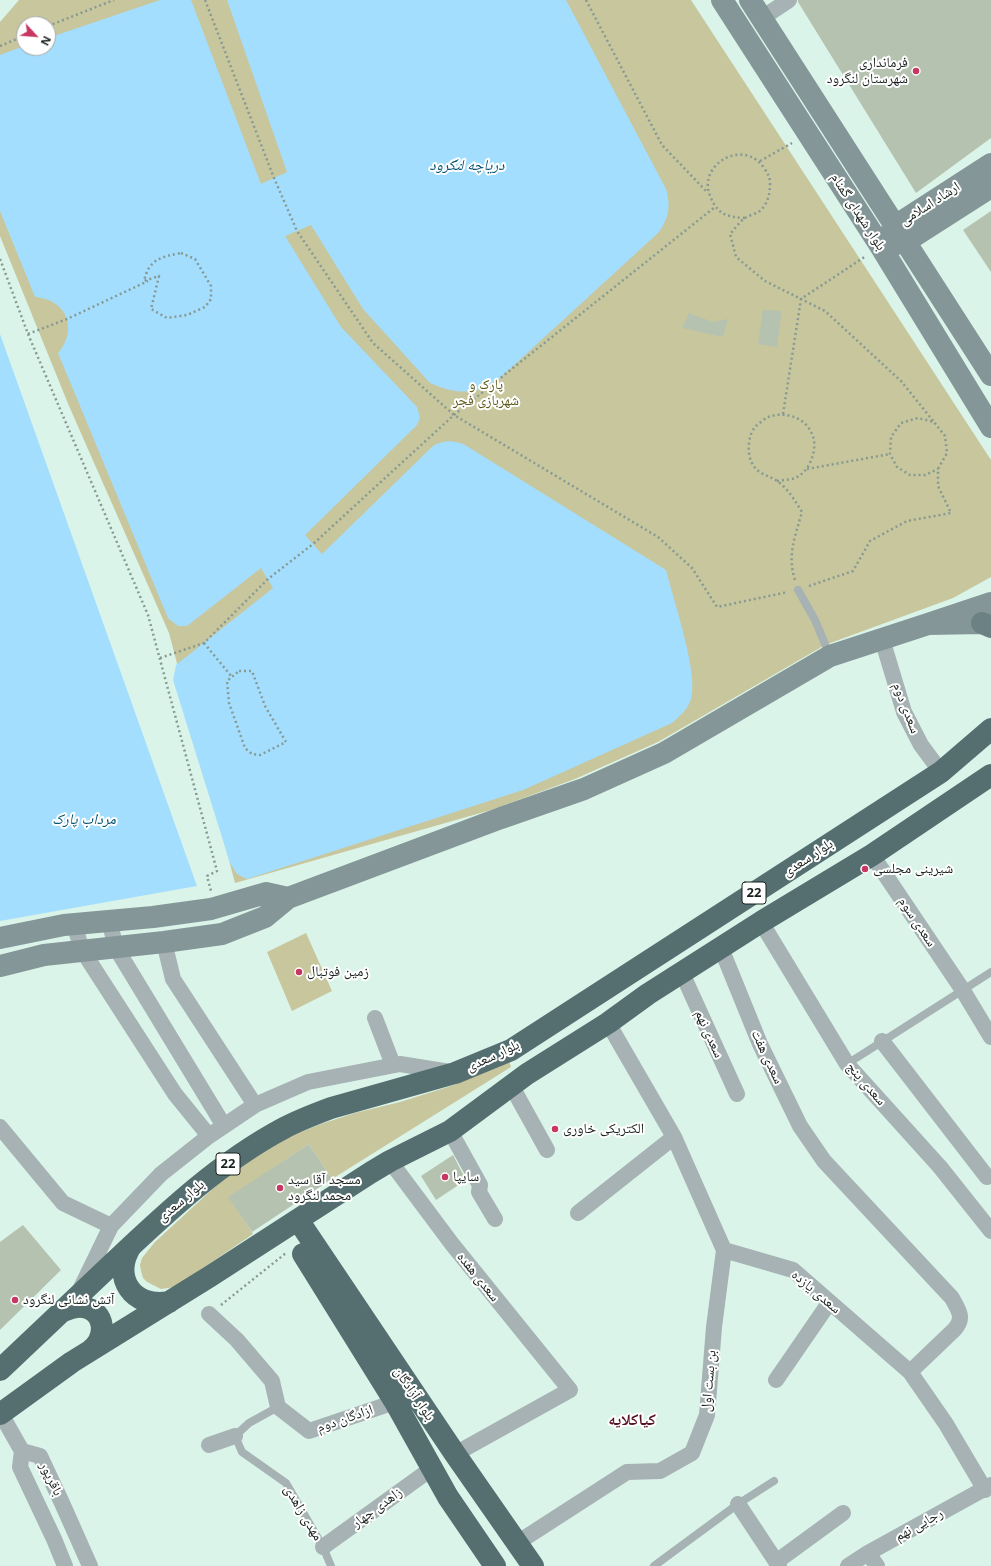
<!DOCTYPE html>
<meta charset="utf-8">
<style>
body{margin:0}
#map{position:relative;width:991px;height:1566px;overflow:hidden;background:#daf4e9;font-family:"Open Sans",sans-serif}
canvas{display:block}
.north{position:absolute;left:16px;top:16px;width:40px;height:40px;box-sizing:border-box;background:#fff;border:1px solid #a2a6a4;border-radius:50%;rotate:116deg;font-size:11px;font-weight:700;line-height:16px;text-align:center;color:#17201c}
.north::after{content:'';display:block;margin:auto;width:14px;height:18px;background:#c63761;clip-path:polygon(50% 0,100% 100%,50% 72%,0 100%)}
</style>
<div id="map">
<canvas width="991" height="1566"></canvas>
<div class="north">N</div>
</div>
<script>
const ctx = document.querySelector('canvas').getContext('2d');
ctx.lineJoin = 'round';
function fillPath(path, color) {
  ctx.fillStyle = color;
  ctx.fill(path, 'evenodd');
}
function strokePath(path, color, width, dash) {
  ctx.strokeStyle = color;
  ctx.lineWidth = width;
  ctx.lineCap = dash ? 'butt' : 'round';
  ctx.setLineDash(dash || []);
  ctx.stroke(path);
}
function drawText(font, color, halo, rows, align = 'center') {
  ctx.font = font + ' "Open Sans","Noto Naskh Arabic",sans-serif';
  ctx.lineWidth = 4;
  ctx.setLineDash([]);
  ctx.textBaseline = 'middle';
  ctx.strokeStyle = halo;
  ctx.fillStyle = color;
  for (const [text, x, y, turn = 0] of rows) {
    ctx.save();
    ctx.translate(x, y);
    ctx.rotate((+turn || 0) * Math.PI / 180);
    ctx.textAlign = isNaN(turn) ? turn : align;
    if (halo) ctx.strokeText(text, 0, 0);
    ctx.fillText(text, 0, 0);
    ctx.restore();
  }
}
const green = new Path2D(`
 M19 0H691L991 460V577L953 598 825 645 658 742 575 779 491 810 235 883 169 633 69 406 0 236V22ZM24 24H48V48H24Z
 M306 933 332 991 292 1011 267 952Z
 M509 1061 511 1067 332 1179 309 1144 229 1197 253 1234 175 1287 161 1289 147 1282 143 1278 141 1271 140 1265 142 1258 155 1242 231 1172 285 1138 321 1124 355 1113 400 1102 454 1085Z`);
const water = new Path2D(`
 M160 0H191L261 184 287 172 227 0H566L666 189C671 206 669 219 658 233L490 387C466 394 453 393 430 383L363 309 311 225 285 236 341 327 417 407 420 418 417 425 305 535 322 554 433 446C444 440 453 440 465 445L666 570C673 599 699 673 691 699 688 709 680 716 672 723L523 790 247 879 237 874 230 863 173 680 176 665 273 588 261 568 187 626H178L168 618 58 353C79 329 66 299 35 297L0 211V55L24 46V48H48V38Z
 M0 334 197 886 0 921Z`);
const building = new Path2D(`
 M798 0H991V138L916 193 798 2Z
 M991 211V272L963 230Z
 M763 310 782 311 777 347 758 344Z
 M689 313 713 322 728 319 723 337 682 328Z
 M309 1144 332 1179 252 1232 228 1197Z
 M453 1155 466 1180 436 1200 421 1176Z
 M23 1225 61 1270 0 1330V1242Z`);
const path = new Path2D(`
 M205 0 274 178 297 231 373 343 454 415 658 537 692 568 717 607 788 592
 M586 0 662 145 707 192
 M48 26 114 0
 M0 46 24 36
 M760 161 792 143
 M745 218C728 217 718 215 711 198 695 165 744 137 764 168 768 174 770 177 770 184 770 193 768 203 761 210 757 214 749 215 745 218 739 222 735 229 730 234L736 257 765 281 825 311 901 381 934 422
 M181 253 195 259 211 286V299L205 307 187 315 167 318 151 309 159 276 144 281C149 259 161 257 181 253Z
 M0 259 28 334 148 615 217 871 207 876 211 891
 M28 334 67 319 148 281
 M783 414 801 299 866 256
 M807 469 890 454
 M777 481C782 480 787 480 792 479 809 475 819 449 812 434 805 417 785 411 768 417 764 419 760 423 756 426 748 434 747 451 751 461 757 475 767 474 777 481 788 488 795 501 802 512 795 537 787 555 795 580
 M809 586 853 571 870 541 907 521 951 513 938 486V469L947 453 945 436 934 422 918 418 901 423 891 437 890 454 897 467 910 475H925L938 469
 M204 643 232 677
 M160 658 204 643 268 579 313 544 454 415 715 207
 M239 671H252L265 706 286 742 260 755 252 754 245 748 229 703 227 681Z
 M221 1305 286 1253`);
const lane = new Path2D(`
 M798 590 815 620 830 656
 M847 1064 991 972
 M278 1407 249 1423 235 1436 242 1452 286 1483 323 1547 331 1566
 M654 1566 738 1504 774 1481`);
const street = new Path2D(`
 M762 18 789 0
 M882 639 904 712 921 745 941 772
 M872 855 962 989 991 1037
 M109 920 116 948 224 1126
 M761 922 847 1064 940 1167 991 1231
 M74 924 82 950 175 1094 209 1136
 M164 942 173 979 255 1105 308 1082 400 1064 450 1072
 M721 948 760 1044 800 1126 824 1161 952 1298C958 1310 965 1317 955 1329L910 1372
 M682 973 737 1094
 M375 1018 393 1065
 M608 1023 674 1137 724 1250 793 1270 910 1372 946 1424 985 1490
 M882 1041 987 1177
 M511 1085 547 1150
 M0 1127 63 1203 111 1226
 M450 1131 480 1185 479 1192 495 1219
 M390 1161 452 1244 570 1390 455 1454
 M578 1213 674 1137
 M80 1290 111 1226 161 1174 209 1136 255 1105
 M209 1314 237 1340 272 1381 278 1407 309 1431 395 1402
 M776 1380 829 1303
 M1 1414 22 1451
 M209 1445 235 1436
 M22 1451 40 1456 62 1503 90 1566
 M22 1451 20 1467 54 1539 65 1566
 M738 1504 779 1566
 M517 1543 627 1472 660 1471 692 1453 707 1415 714 1327 724 1250
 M323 1547 431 1469
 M868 1553 877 1566
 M776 1562 843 1513
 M848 1566 868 1553 991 1485`);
const secondary = new Path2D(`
 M722 0 881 247 991 427
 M750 0 991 375
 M887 238 895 226 991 164
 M892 245 905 242 991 187
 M991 603 928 624 982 623 991 624
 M288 898 501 818 584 789 664 753 830 656 928 624
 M0 938 64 925 153 917 211 909 266 893 288 898 265 917 222 934 164 942 44 955 0 966`);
const primary = new Path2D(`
 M982 623 991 627`);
const highway = new Path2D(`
 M298 1220 455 1454 533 1566
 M131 1246C111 1277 133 1309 169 1302
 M303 1254 395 1402 448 1497 495 1566
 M61 1312C68 1309 75 1306 83 1307 106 1311 107 1337 91 1350
 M0 1370C38 1334 76 1298 115 1261 167 1212 220 1162 284 1128 299 1120 315 1114 331 1108L455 1073 511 1050 941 772 991 729
 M0 1414 72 1362 209 1277 370 1173 390 1161 450 1131 527 1074 608 1023 648 994 761 922 872 855 991 775`);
const markers = [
 [916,71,4,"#c63761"],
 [865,869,4,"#c63761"],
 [299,972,4,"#c63761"],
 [555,1129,4,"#c63761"],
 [445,1177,4,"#c63761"],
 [280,1188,4,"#c63761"],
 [15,1300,4,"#c63761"]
];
const shields = [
 [754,893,24],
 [228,1164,24]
];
const shieldNames = [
 ["22",754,893],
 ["22",228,1164]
];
const poiNames = [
 ["فرمانداری",908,63,"right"],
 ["شهرستان لنگرود",908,79,"right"],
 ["شیرینی مجلسی",873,869],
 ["زمین فوتبال",307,972],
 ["الکتریکی خاوری",563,1129],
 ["سایپا",453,1177],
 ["مسجد آقا سید",288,1180],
 ["محمد لنگرود",288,1196],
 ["آتش نشانی لنگرود",23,1300]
];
const streetNames = [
 ["ارشاد اسلامی",930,204,-33],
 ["بلوار شهدای گمنام",858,212,57],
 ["سعدی دوم",906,708,69],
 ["بلوار سعدی",808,858,-33],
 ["سعدی سوم",917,922,56],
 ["سعدی نهم",709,1034,66],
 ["بلوار سعدی",493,1056,-25],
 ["سعدی هفت",767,1057,65],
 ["سعدی پنج",866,1084,49],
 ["بلوار سعدی",181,1201,-40],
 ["سعدی هفده",478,1277,51],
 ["سعدی یازده",816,1292,40],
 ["بن بست اول",709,1381,-85],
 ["بلوار آزادگان",414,1394,56],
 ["ازادگان دوم",345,1419,-19],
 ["باقرپور",51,1479,64],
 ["زاهدی چهار",377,1508,-36],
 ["مهدی زاهدی",303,1513,59],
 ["رجایی نهم",919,1525,-29]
];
const parkNames = [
 ["پارک و",486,385],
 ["شهربازی فجر",486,401]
];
const waterNames = [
 ["دریاچه لنگرود",467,166],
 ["مرداب پارک",84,820]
];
const quarterNames = [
 ["کیاکلایه",632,1420]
];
fillPath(green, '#c8c69d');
fillPath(water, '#a4deff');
fillPath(building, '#b5c2af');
strokePath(path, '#879a92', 2.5, [2, 3]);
strokePath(lane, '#a6b2b3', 8);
strokePath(street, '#a6b2b3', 16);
strokePath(secondary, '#849697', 22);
strokePath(primary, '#6b8183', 22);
strokePath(highway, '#556f71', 22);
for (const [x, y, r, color] of markers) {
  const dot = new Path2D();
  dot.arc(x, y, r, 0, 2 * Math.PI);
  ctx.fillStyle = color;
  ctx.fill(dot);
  strokePath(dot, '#fff', 1.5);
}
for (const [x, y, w] of shields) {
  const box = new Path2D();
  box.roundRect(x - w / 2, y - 11, w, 22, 3);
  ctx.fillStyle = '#fff';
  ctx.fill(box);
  strokePath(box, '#17201c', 1);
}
drawText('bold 13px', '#17201c', null, shieldNames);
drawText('14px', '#17201c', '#fff', poiNames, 'left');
drawText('14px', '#17201c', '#fff', streetNames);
drawText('14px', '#5d5717', '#fff', parkNames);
drawText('italic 15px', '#055271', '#fff', waterNames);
drawText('bold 16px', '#561226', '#fff', quarterNames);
</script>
